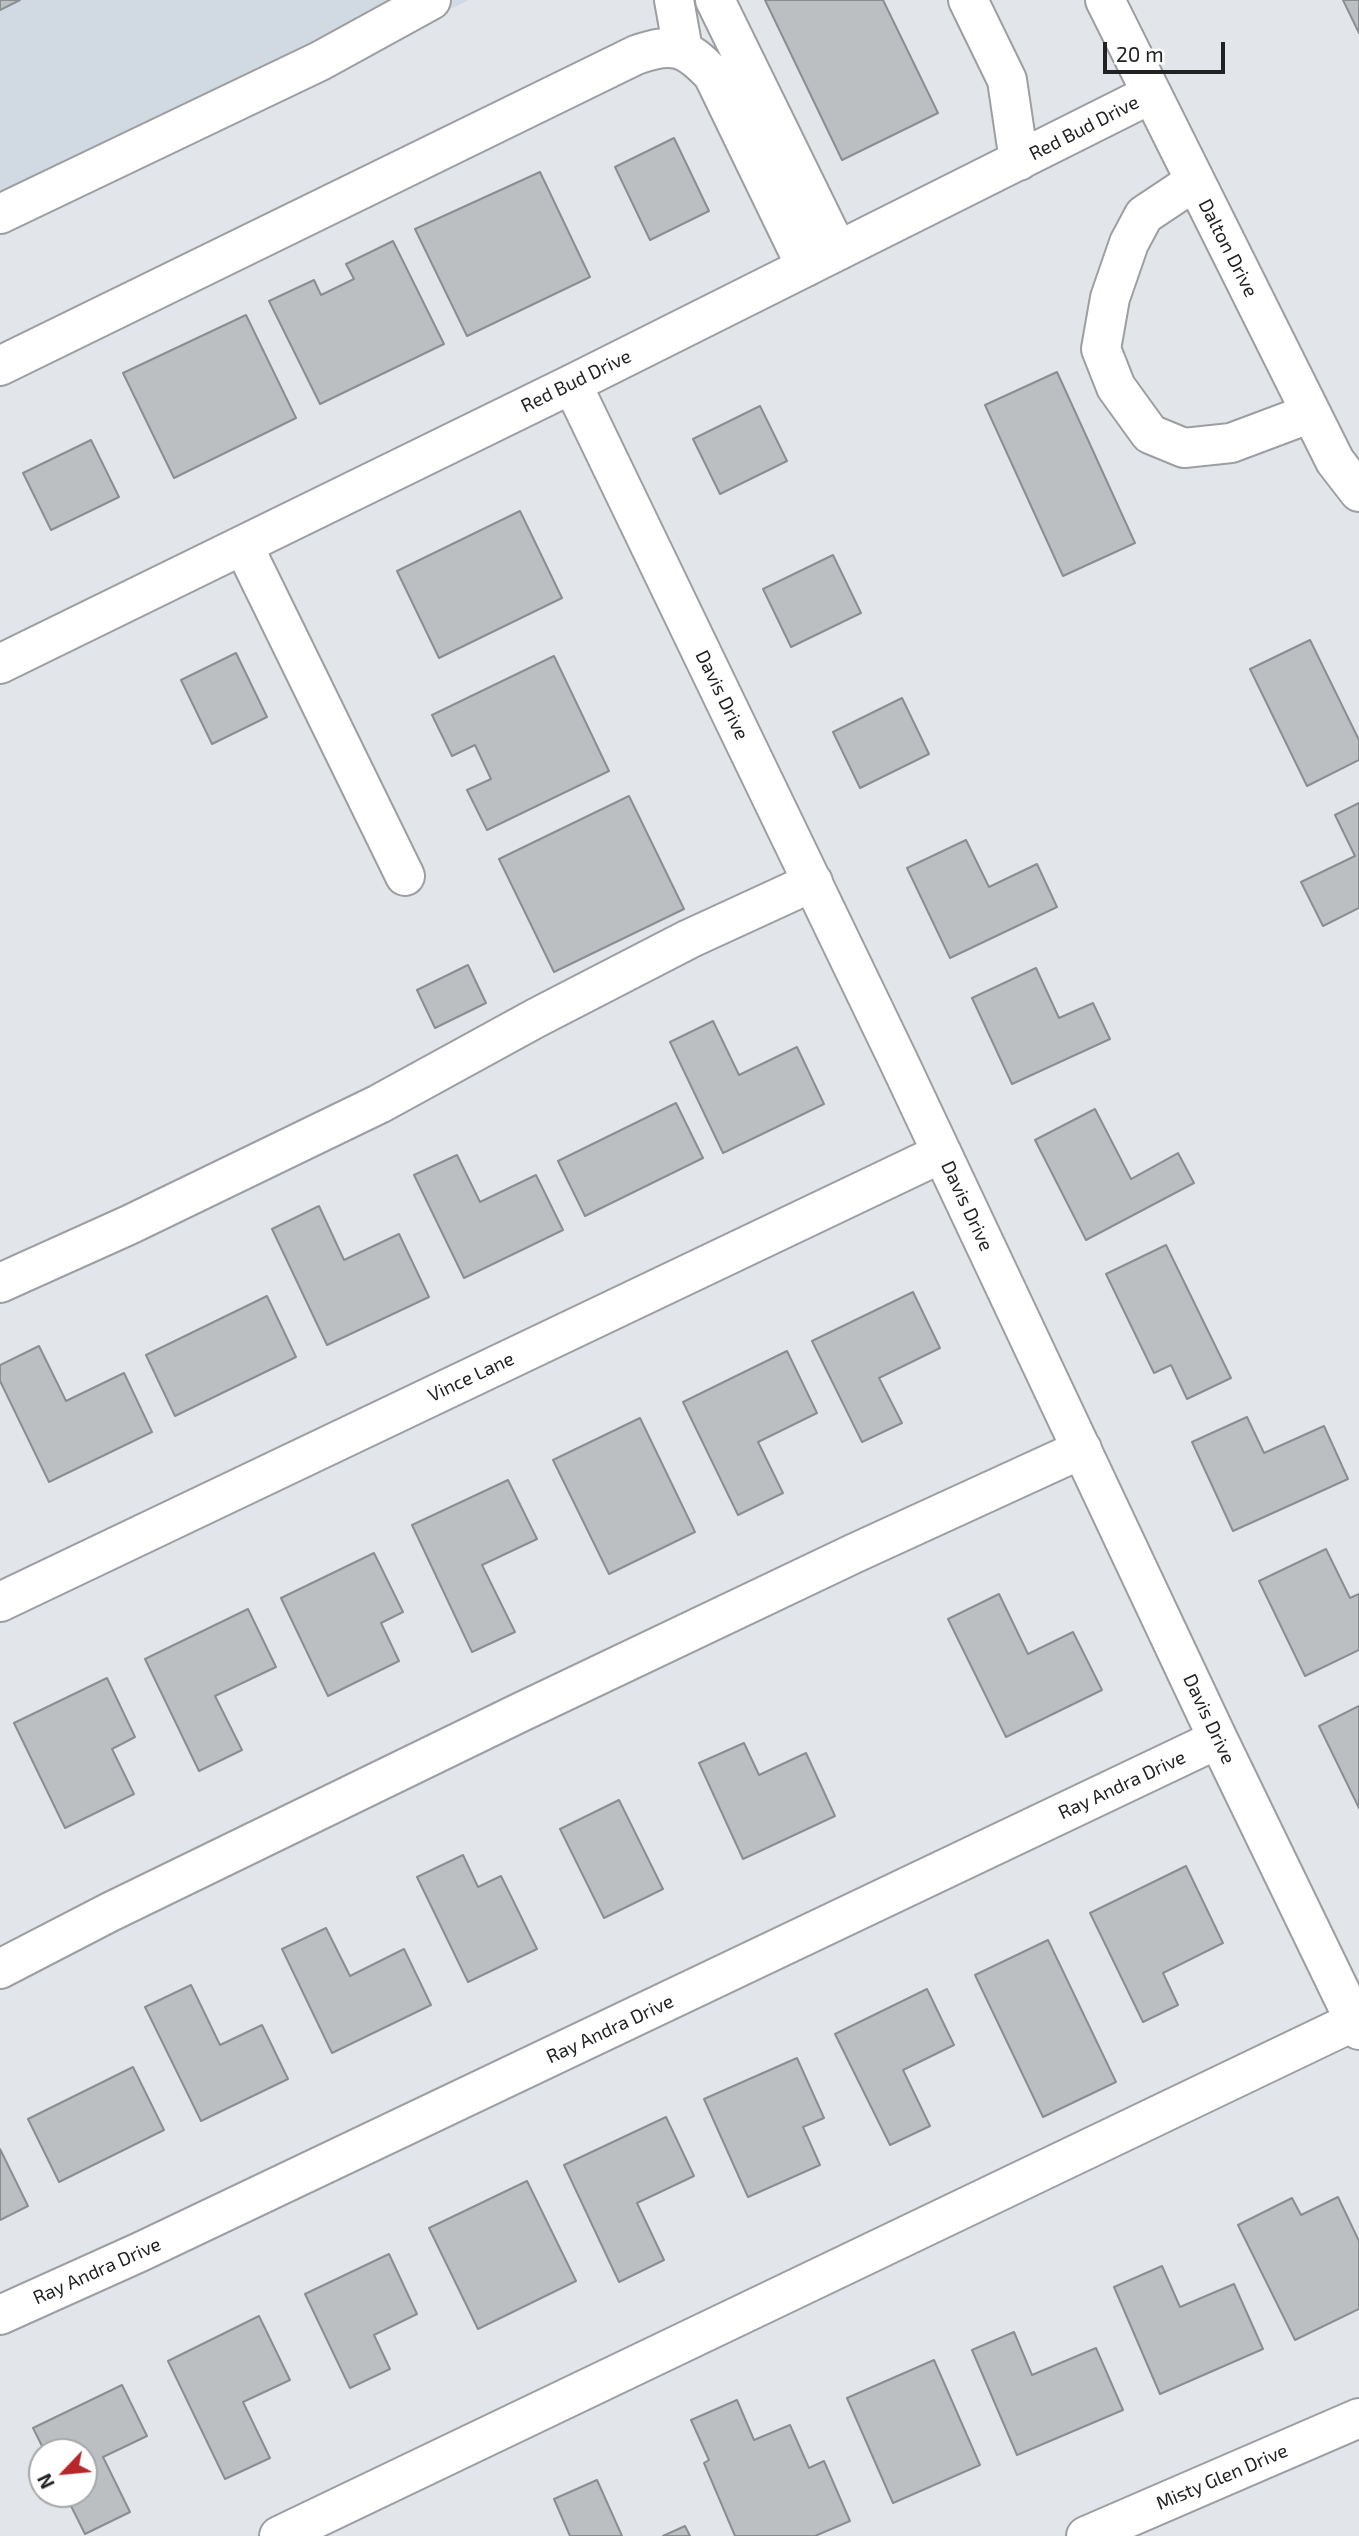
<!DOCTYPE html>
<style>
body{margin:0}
#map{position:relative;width:1359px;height:2536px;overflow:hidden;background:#e2e5e9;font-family:"Exo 2",sans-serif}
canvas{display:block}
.north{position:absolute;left:28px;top:2438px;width:70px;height:70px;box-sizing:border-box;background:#fff;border:2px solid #a6a7a7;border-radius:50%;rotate:244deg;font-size:19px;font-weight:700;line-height:28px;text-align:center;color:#212223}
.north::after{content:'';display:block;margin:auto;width:24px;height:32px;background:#b72729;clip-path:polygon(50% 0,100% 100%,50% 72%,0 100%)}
.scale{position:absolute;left:1103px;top:42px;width:122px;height:32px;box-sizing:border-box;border:4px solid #212223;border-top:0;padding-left:9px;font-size:21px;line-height:24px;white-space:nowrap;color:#212223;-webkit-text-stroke:5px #fff;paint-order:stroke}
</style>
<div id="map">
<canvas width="1359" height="2536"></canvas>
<div class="north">N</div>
<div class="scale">20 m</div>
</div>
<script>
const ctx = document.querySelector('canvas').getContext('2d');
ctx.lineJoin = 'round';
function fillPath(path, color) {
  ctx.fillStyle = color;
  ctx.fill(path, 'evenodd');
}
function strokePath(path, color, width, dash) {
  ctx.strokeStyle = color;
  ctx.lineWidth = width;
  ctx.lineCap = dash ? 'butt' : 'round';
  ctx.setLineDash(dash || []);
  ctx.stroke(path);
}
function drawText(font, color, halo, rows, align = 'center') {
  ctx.font = font + ' "Exo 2",sans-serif';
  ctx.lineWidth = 6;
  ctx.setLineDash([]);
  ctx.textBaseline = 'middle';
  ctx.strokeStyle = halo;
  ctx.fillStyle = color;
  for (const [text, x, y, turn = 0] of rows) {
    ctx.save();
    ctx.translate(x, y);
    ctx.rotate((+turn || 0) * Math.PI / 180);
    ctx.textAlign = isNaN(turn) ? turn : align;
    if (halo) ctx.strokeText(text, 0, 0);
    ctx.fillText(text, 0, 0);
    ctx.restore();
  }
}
const built = new Path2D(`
 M0 0H469L0 226Z`);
const building = new Path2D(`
 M0 0H20L0 10Z
 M765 0H883L938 113 842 160Z
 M1343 0H1359V33Z
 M674 138 709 211 650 240 615 167Z
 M540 172 590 277 467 336 415 229Z
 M393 241 444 344 320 404 269 301 314 280 321 295 354 279 346 264Z
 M246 315 296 418 174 478 123 373Z
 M1057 372 1135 543 1063 576 985 405Z
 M760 406 787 461 720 494 693 439Z
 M91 440 119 497 51 530 23 473Z
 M520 511 562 598 439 658 397 571Z
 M833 555 861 613 791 647 763 589Z
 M1310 640 1359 740V760L1307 786 1250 669Z
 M236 653 267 717 212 744 181 680Z
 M554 656 609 771 487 830 467 790 491 779 475 745 452 756 432 715Z
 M902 698 929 754 860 788 833 732Z
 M629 796 684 909 554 972 499 859Z
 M1359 803V908L1323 926 1301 882 1355 856 1335 815Z
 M966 840 989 887 1037 864 1057 907 950 958 907 868Z
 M468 965 486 1003 435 1028 417 990Z
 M1036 968 1059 1018 1093 1003 1110 1039 1012 1084 972 998Z
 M713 1021 739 1075 797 1047 824 1104 723 1153 670 1042Z
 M676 1103 703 1158 585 1216 558 1161Z
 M1095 1109 1131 1179 1178 1153 1194 1183 1086 1240 1035 1140Z
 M457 1155 480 1202 536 1175 563 1230 464 1278 414 1175Z
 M319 1206 344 1260 399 1234 429 1297 327 1345 272 1229Z
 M1166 1245 1231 1378 1187 1399 1171 1365 1154 1373 1106 1274Z
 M913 1292 940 1348 879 1378 902 1423 862 1442 812 1341Z
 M267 1296 296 1357 175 1416 146 1355Z
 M39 1346 66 1401 124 1373 152 1432 49 1482 0 1381V1365Z
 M787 1351 817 1413 758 1442 783 1493 738 1515 683 1402Z
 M1247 1417 1264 1453 1324 1426 1348 1479 1233 1531 1192 1442Z
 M640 1418 695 1532 609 1574 553 1460Z
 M508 1480 537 1539 482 1565 515 1632 472 1652 412 1525Z
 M1326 1549 1350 1598 1359 1594V1650L1305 1676 1259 1581Z
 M374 1553 403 1612 381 1623 399 1661 328 1696 281 1598Z
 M999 1594 1028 1654 1073 1632 1102 1690 1006 1737 948 1619Z
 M248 1609 276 1667 215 1696 242 1750 199 1771 145 1659Z
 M107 1678 135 1737 112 1749 134 1794 65 1828 14 1723Z
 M1359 1706V1808L1319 1726Z
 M744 1743 759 1775 806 1753 835 1816 743 1859 699 1763Z
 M619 1800 663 1889 604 1918 560 1829Z
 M463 1855 478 1887 501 1876 537 1949 468 1982 417 1877Z
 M1186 1866 1223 1943 1163 1973 1178 2005 1143 2022 1090 1913Z
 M326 1928 350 1976 404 1949 431 2005 332 2053 282 1949Z
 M1048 1940 1116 2082 1043 2117 975 1975Z
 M191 1985 220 2045 262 2025 288 2079 201 2121 145 2007Z
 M927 1989 954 2045 903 2070 930 2126 890 2145 835 2034Z
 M797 2058 824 2118 803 2127 820 2165 748 2197 704 2099Z
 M133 2067 164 2130 59 2182 28 2119Z
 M666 2117 694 2176 637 2203 664 2260 619 2282 564 2165Z
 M0 2149 28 2206 0 2220Z
 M527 2181 576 2281 478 2329 429 2228Z
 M1338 2197 1359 2241V2309L1295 2340 1238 2225 1292 2198 1301 2215Z
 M389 2254 417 2314 374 2335 390 2369 350 2388 305 2294Z
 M1162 2266 1180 2307 1234 2284 1263 2349 1160 2394 1114 2287Z
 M259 2316 290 2380 243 2402 270 2458 225 2479 168 2361Z
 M1014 2332 1032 2375 1096 2348 1123 2410 1017 2455 972 2350Z
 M934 2360 980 2465 893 2503 847 2398Z
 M122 2385 147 2436 103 2457 130 2512 85 2534 65 2494H84V2452H45L33 2428Z
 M737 2400 754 2440 790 2425 809 2468 824 2461 850 2521 815 2536H735L704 2463 709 2460 691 2420Z
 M597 2480 622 2536H570L554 2499Z
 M685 2526 690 2536H663Z`);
const minor = new Path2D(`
 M674 0 683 50
 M715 0 838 251
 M968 0 1007 80 1019 161
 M1105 0 1335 461 1359 492
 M1195 181 1144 215 1129 243 1110 298 1101 349 1116 387 1150 434 1184 448 1231 443 1311 413
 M0 214 320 61 431 0
 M0 366 636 55C673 42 686 46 713 75L806 267
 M572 384 898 1060 1218 1739 1359 2030
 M243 545 405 876
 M0 664 572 384 1151 94
 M0 1283 129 1225 379 1104 536 1018 689 939 813 882
 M0 1602 942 1153
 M0 1969 110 1912 519 1713 855 1553 1082 1449
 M0 2315 140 2252 1218 1739
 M279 2536 1355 2021
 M1086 2536 1359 2418`);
const streetNames = [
 ["Red Bud Drive",1084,128,-27],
 ["Dalton Drive",1228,248,63],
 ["Red Bud Drive",576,381,-26],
 ["Davis Drive",722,695,64],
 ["Davis Drive",967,1206,65],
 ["Vince Lane",471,1377,-25],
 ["Davis Drive",1209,1719,65],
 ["Ray Andra Drive",1122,1785,-25],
 ["Ray Andra Drive",610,2029,-25],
 ["Ray Andra Drive",97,2271,-24],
 ["Misty Glen Drive",1222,2477,-23]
];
fillPath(built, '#d1d9e3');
fillPath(building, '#bcbfc2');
strokePath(building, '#8b8e91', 2);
strokePath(minor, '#9c9ea2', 42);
strokePath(minor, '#fff', 38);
drawText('19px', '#212223', '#fff', streetNames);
</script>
